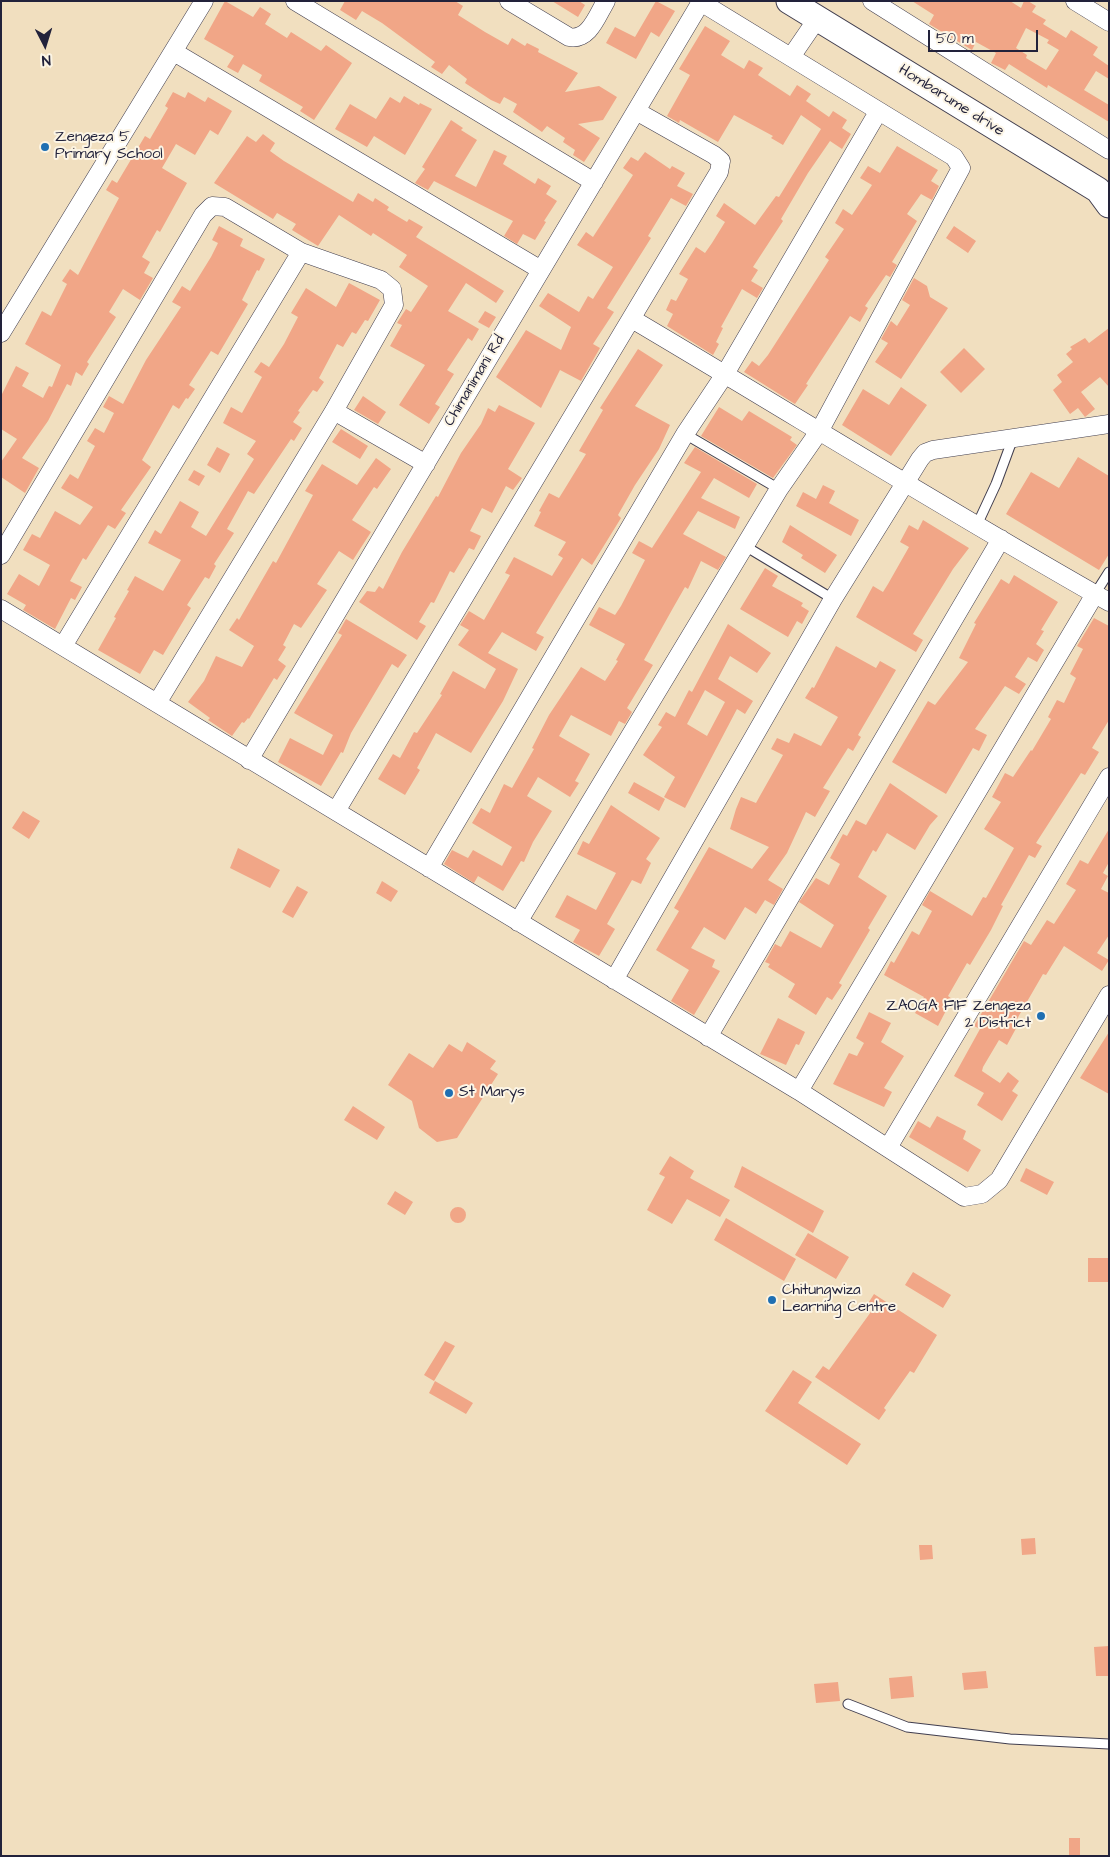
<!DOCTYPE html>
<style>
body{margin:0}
#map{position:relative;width:1110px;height:1857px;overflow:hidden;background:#f1dfbf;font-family:"Architects Daughter",sans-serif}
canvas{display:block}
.frame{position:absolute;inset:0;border:2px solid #22223b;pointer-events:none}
.north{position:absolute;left:20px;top:20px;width:50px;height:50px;-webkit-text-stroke:4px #fcf5e5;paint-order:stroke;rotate:175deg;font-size:14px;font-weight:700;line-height:20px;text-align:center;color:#22223b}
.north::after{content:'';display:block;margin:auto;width:18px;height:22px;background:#22223b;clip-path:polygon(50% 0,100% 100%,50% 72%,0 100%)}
.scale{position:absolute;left:928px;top:30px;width:110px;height:22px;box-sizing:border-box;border:2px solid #22223b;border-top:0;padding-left:6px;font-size:15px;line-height:18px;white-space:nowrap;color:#22223b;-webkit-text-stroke:4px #fcf5e5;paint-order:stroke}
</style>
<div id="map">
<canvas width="1110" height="1857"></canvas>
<div class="frame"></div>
<div class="north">N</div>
<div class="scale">50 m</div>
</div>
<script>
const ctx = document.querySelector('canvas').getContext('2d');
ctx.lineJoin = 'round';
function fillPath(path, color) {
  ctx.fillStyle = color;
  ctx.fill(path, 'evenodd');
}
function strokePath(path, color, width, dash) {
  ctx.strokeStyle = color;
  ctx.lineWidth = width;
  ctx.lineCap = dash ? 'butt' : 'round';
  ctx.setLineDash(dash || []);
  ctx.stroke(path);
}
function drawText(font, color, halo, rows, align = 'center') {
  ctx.font = font + ' "Architects Daughter",sans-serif';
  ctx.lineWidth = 4;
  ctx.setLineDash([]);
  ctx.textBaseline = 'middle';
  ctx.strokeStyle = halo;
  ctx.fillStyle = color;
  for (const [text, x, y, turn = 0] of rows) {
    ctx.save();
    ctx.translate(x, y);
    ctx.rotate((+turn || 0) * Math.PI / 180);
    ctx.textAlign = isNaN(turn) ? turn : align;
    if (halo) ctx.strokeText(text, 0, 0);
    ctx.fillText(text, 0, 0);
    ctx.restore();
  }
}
const building = new Path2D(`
 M225 1 253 17 260 7 271 14 265 24 287 38 291 32 321 51 326 45 352 63 314 120 300 111 303 107 259 81 262 75 243 64 238 73 227 67 234 56 204 39Z
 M345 1H455L463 6 458 15 485 32 508 45 512 38 525 46 527 43 539 49 538 52 578 73 565 92 599 86 617 97 603 120 578 124 600 138 584 162 573 155 575 150 563 142 565 138 547 126 542 132 513 112 517 104 504 97 500 104 491 100 465 83 467 79 449 65 442 74 431 67 435 62 382 23 362 11 356 20 340 10Z
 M552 1H579L585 5 578 17Z
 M656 1 675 11 659 37 651 32 636 59 606 43 615 27 635 37Z
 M912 1H1010L1021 8 1024 1H1028L1036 6 1032 12 1046 20 1043 24 1066 38 1071 30 1098 47 1093 55 1109 66V79L1096 71 1084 90 1109 105V122L1048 85 1047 88 1009 64 1005 70 991 63 996 53 976 42 972 50 947 35 929 24 934 15ZM1026 28 1049 40 1047 43 1059 50 1046 70 1026 58 1027 55 1016 48Z
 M705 26 730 41 721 55 744 69 749 60 763 68 758 75 790 96 797 85 811 94 806 101 829 117 833 111 847 120 842 128 851 134 842 149 830 141 808 173 781 219 783 221 753 267 758 270 751 281 763 288 757 298 742 289 721 327 723 328 716 342 719 344 713 355 667 326 673 314 666 310 671 299 676 301 688 279 679 274 696 247 705 253 712 243 725 222 716 216 724 203 755 225 776 196 779 197 821 129 801 115 783 145 771 138 773 136 734 115 718 142 680 120 679 123 667 116 690 75 679 69Z
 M173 92 185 98 188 92 205 102 208 97 232 111 218 135 210 130 195 155 176 144 162 168 187 183 160 232 157 230 142 257 150 262 144 273 153 278 140 300 123 289 109 312 116 317 87 362 89 364 82 376 76 372 71 386 67 384 48 421 22 458 39 468 25 493 1 477V462L17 439 1 429V396L16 366 29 373 22 386 43 398 49 386 52 387 61 365 25 344 42 311 51 316 67 284 62 281 70 269 78 275 119 198 106 190 112 180 117 183 145 136 150 139 168 108 165 106Z
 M404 96 419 105 420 103 432 109 405 155 374 136 367 147 335 129 350 104 376 119 390 97 400 103Z
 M451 120 463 128 461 130 477 140 455 176 476 187 494 150 507 156 503 164 535 184 538 178 551 186 546 194 557 201 544 221 546 222 535 240 523 234 517 244 504 236 513 221 434 181 428 190 415 183 425 169 422 167Z
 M263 134 275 143 270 151 284 161 353 202 358 193 373 202 375 198 389 207 387 210 407 222 409 219 423 227 416 237 504 291 496 303 466 283 448 311 479 329 472 341 468 338 447 370 454 374 435 404 440 407 429 424 399 405 425 365 390 346 402 325 397 323 406 309 411 312 428 286 399 267 407 255 373 233 371 236 339 215 318 246 292 230 296 224 277 213 273 219 214 183 247 136 256 142Z
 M897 146 938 170 931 181 939 186 932 200 921 194 907 214 917 221 892 262 897 265 890 277 886 275 865 306 868 308 860 322 850 316 806 384 808 385 795 404 744 372 752 361 759 366 768 355 829 260 825 257 844 229 835 223 843 209 852 215 872 185 860 178 868 166 880 173Z
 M645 152 670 169 672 166 685 173 677 186 693 194 686 206 671 198 648 236 651 238 607 308 614 312 593 344 600 348 581 381 560 370 541 408 496 377 526 330 561 350 571 327 539 306 548 293 579 312 588 296 593 299 613 267 577 245 586 232 593 237 633 175 623 168 631 157 638 161Z
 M219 226 243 239 240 246 265 259 259 271 257 270 242 300 248 304 218 355 211 351 189 385 195 389 188 399 186 398 179 409 173 405 142 460 151 467 121 510 126 513 115 529 108 525 86 560 83 558 70 581 82 587 75 600 71 598 55 629 23 610 26 605 7 594 19 574 39 586 50 565 23 550 32 534 40 538 55 511 80 525 93 507 61 488 70 474 78 479 95 446 87 441 95 428 104 433 114 413 103 407 109 396 123 404 146 360 181 307 172 302 182 286 190 291 211 257 218 243 212 240Z
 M954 226 976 241 968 253 946 238Z
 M914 278 927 286 930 297 948 308 901 379 875 362 888 343 881 339 891 321 897 326 910 305 902 300Z
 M349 283 380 300 368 321 365 320 356 334 352 332 343 347 337 344 319 378 324 382 317 392 313 390 298 411 300 412 293 422 302 428 294 441 291 439 254 494 248 491 227 529 234 533 214 564 216 566 209 579 205 577 187 605 191 608 163 655 154 650 140 674 98 650 116 618 114 617 129 591 127 590 135 576 163 591 181 560 148 543 155 530 161 534 180 501 199 512 191 527 206 536 254 459 247 454 256 441 223 423 231 407 242 413 262 377 254 372 261 362 269 367 284 344 298 317 291 313 306 288 336 307Z
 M485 311 496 317 489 328 478 322Z
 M1109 328V387L1100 377 1081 392 1095 409 1085 417 1078 408 1070 414 1053 390 1062 382 1057 375 1073 362 1066 354 1072 349 1070 347 1085 338 1089 343Z
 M964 348 985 369 961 393 940 372Z
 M638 349 663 365 635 406 670 425 659 449 635 485 618 515 621 518 592 565 582 558 559 595 536 633 544 637 536 651 502 632 488 653 518 669 503 701 471 753 436 733 417 768 420 770 405 795 378 779 393 754 400 758 414 732 417 733 442 695 440 694 453 671 485 689 496 669 458 645 469 630 460 625 469 611 484 620 510 575 505 573 514 557 552 576 563 558 558 555 566 542 534 526 541 512 539 511 549 493 559 498 564 490 586 454 579 451 603 410 600 408Z
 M901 387 927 405 891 456 842 425 863 389 889 405Z
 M363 396 386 412 378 424 354 410Z
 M499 405 535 423 508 469 522 478 513 490 506 486 492 513 482 508 470 531 481 536 474 550 469 548 454 573 450 571 434 603 431 602 419 622 426 626 417 640 359 602 367 591 375 592 379 586 383 589 402 552 436 496 438 497 461 453 481 424 488 408 495 412Z
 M719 407 742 421 749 411 792 437 790 440 797 445 773 478 701 436Z
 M341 429 368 446 360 459 332 442Z
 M217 447 230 454 220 473 207 465Z
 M695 447 757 484 749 498 714 478 701 498 740 517 735 529 698 511 683 534 726 557 718 570 701 561 688 589 685 587 673 608 644 660 653 665 627 708 632 712 625 724 619 721 611 736 571 715 559 736 590 754 575 781 579 783 570 797 538 777 527 796 552 811 533 842 524 862 521 861 503 891 478 876 474 883 444 864 452 850 468 858 473 850 502 866 512 847 472 823 481 808 490 813 504 784 512 788 534 749 532 748 549 715 581 667 605 681 618 661 616 660 625 644 589 625 599 607 615 615 621 606 645 560 632 553 639 541 652 548 701 472 684 463Z
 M1078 457 1109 476V554L1099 570 1006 514 1031 472 1059 488Z
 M376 458 391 469 377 489 374 487 352 520 371 532 353 560 339 551 317 584 327 590 301 628 294 624 283 645 286 647 278 660 286 666 277 680 274 678 249 719 248 718 244 723 242 722 232 736 208 720 210 718 188 702 204 681 216 656 242 667 254 646 229 630 237 618 239 620 273 561 276 563 313 495 305 491 322 464 357 485Z
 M194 470 205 476 199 486 188 480Z
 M823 485 835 491 829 503 859 520 851 536 796 506 803 492 816 499Z
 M923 520 969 548 953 569 913 634 923 640 916 652 856 617 873 586 883 592 888 584 909 547 900 542 909 525 918 530Z
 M790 525 837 555 825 573 801 558 803 555 782 542Z
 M765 568 778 576 772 586 803 603 801 606 809 611 802 624 797 621 788 637 740 609Z
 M1014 575 1058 602 1041 630 1044 631 1036 644 1044 650 1037 662 1028 657 1015 677 1026 684 1019 694 1005 686 975 729 987 735 979 751 973 748 946 794 892 762 928 701 935 705 968 662 959 658 976 624 974 623 1001 579 1009 584Z
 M1094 618 1109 626V720L1092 748 1099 752 1085 775 1081 773 1036 843 1042 846 1035 858 1029 855 1001 905 1003 906 991 930 970 965 967 963 948 996 952 999 938 1026 915 1013 924 997 884 975 891 961 894 963 912 931 919 935 932 911 922 905 930 891 972 916 983 897 986 898 1014 848 984 829 1001 802 992 797 1005 773 1013 777 1031 750 1032 751 1051 719 1048 717 1057 700 1064 703 1076 678 1070 674 1083 649 1077 646Z
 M346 619 407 655 398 668 392 664 351 733 343 753 341 752 321 786 278 762 290 738 323 755 333 735 294 713 342 635 338 633Z
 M728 624 771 653 757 673 730 656 718 679 753 701 745 714 737 709 685 808 664 797 675 777 643 755 662 727 658 725 666 712 675 717 689 690 692 692ZM705 690 725 702 707 736 687 724Z
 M836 646 876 668 880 661 896 670 858 735 861 737 853 751 848 748 823 788 830 791 815 817 806 812 787 853 768 880 783 889 774 905 765 900 756 914 745 907 725 940 704 927 691 948 715 960 712 967 720 971 694 1015 671 1001 689 970 656 950 679 911 674 908 709 847 752 869 769 847 730 829 736 809 741 797 756 803 761 794 783 755 771 749 777 738 789 743 794 733 821 746 838 717 805 698 812 687 814 688Z
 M634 782 665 799 659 811 628 793Z
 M890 783 938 816 930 825 915 850 887 833 876 852 873 850 858 877 887 896 868 928 870 930 839 983 842 985 832 1000 827 997 816 1015 788 997 795 984 768 967 770 964 765 962 775 944 781 947 790 931 821 948 834 925 799 902 816 878 829 885 840 864 830 858 843 834 847 836 856 820 866 825Z
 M611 805 660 838 646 859 651 863 641 884 632 880 607 924 615 929 599 956 573 942 580 930 555 917 567 895 596 910 616 873 577 854 583 841 589 844Z
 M23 811 40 821 29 839 12 828Z
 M1109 829V862L1103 873 1108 876 1101 889 1109 893V935L1097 953 1109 960 1102 971 1064 946 1046 975 1043 974 1017 1019 1020 1021 1007 1045 999 1040 983 1067 982 1071 1000 1083 1008 1072 1019 1081 1012 1091 1018 1095 1002 1121 977 1105 984 1093 954 1076 980 1029 974 1026 1024 941 1031 945 1047 920 1054 924 1076 890 1066 884 1080 860 1088 864Z
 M238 848 280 870 270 888 230 868Z
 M382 881 398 891 391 902 376 893Z
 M297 886 308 892 293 918 282 912Z
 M869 1012 891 1023 881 1042 904 1056 884 1088 892 1092 884 1107 833 1084 849 1053 857 1056 864 1043 856 1038Z
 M778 1018 805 1032 799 1045 796 1044 786 1065 760 1054Z
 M1109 1032V1094L1080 1078Z
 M467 1042 496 1061 490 1069 498 1074 457 1138 437 1142 419 1128 412 1101 388 1085 409 1053 433 1068 449 1044 462 1052Z
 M353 1106 385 1127 377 1140 344 1120Z
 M937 1116 966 1131 963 1139 981 1150 968 1172 909 1137 918 1121 930 1128Z
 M670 1156 694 1171 690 1178 730 1200 720 1217 687 1199 672 1224 647 1210 665 1177 659 1174Z
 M742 1166 824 1211 813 1233 734 1187Z
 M1026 1168 1054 1182 1047 1195 1020 1181Z
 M395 1191 413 1202 405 1215 387 1204Z
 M450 1215a8 8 0 1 1 16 0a8 8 0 1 1-16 0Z
 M726 1218 796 1259 784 1281 714 1240Z
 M808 1233 849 1257 836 1279 795 1255Z
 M1088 1258H1109V1282H1088Z
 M913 1272 951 1295 943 1308 905 1285Z
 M874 1294 937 1335 914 1373 910 1371 884 1408 886 1410 879 1420 815 1377 823 1366 829 1370 873 1309 867 1305Z
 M445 1341 455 1346 434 1381 424 1375Z
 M793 1370 812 1382 798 1403 861 1444 847 1465 765 1411Z
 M435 1381 473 1403 466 1414 429 1393Z
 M1035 1538 1036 1554 1022 1555 1021 1539Z
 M919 1545H932L933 1559 920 1560Z
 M1109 1646V1676H1096L1094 1647Z
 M986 1671 988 1688 964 1690 962 1673Z
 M912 1676 914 1697 891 1699 889 1678Z
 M838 1682 840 1701 816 1703 814 1684Z
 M1069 1838H1080V1856H1069Z`);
const lane = new Path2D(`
 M685 434 779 489
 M977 525 996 484 1013 438
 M745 546 833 599
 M1095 594 1109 572
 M848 1704 907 1727 1010 1739 1109 1744`);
const street = new Path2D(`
 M295 1 594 182
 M509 1 569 37C589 41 597 16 606 1
 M872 1 1109 150
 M1075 1 1109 22
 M174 52 541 270
 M791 57 817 19
 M632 319C791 413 948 511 1109 602
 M1 333 204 1
 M334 411 426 464
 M1 555 203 215 212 206 225 207 301 252 63 646
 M1 609 799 1091 964 1197 982 1194 999 1180 1109 995
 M157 703 334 411 394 305 392 289 381 280 301 252
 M249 760 701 2
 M336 811 719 172 721 161 714 155 636 111
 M429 868 685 434 725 374 878 112
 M518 922 779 489 820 430 961 168 954 157 699 1
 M614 980 833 599 920 459 925 453 933 450 1109 424
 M708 1037 1001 539
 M799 1091 1095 594
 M889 1146 1109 777`);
const secondary = new Path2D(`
 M789 1 1098 190 1109 205`);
const markers = [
 [45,147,5,"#1f6fb2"],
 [1041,1016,5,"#1f6fb2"],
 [449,1093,5,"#1f6fb2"],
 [772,1300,5,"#1f6fb2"]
];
const streetNames = [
 ["Hombarume drive",951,101,32],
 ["Chimanimani Rd",475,381,-59]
];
const poiNames = [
 ["Zengeza 5",55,138],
 ["Primary School",55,155],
 ["ZAOGA FIF Zengeza",1031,1007,"right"],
 ["2 District",1031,1024,"right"],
 ["St Marys",459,1093],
 ["Chitungwiza",782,1291],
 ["Learning Centre",782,1308]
];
fillPath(building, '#f1a687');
strokePath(lane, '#413e4f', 11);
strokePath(street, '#413e4f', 19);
strokePath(secondary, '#413e4f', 27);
strokePath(lane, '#fff', 9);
strokePath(street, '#fff', 18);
strokePath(secondary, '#fff', 25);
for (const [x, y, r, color] of markers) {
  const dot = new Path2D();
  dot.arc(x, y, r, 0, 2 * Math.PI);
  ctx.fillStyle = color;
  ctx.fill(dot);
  strokePath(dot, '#fcf5e5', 2);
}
drawText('15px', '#22223b', '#fcf5e5', streetNames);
drawText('15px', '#22223b', '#fcf5e5', poiNames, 'left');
</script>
